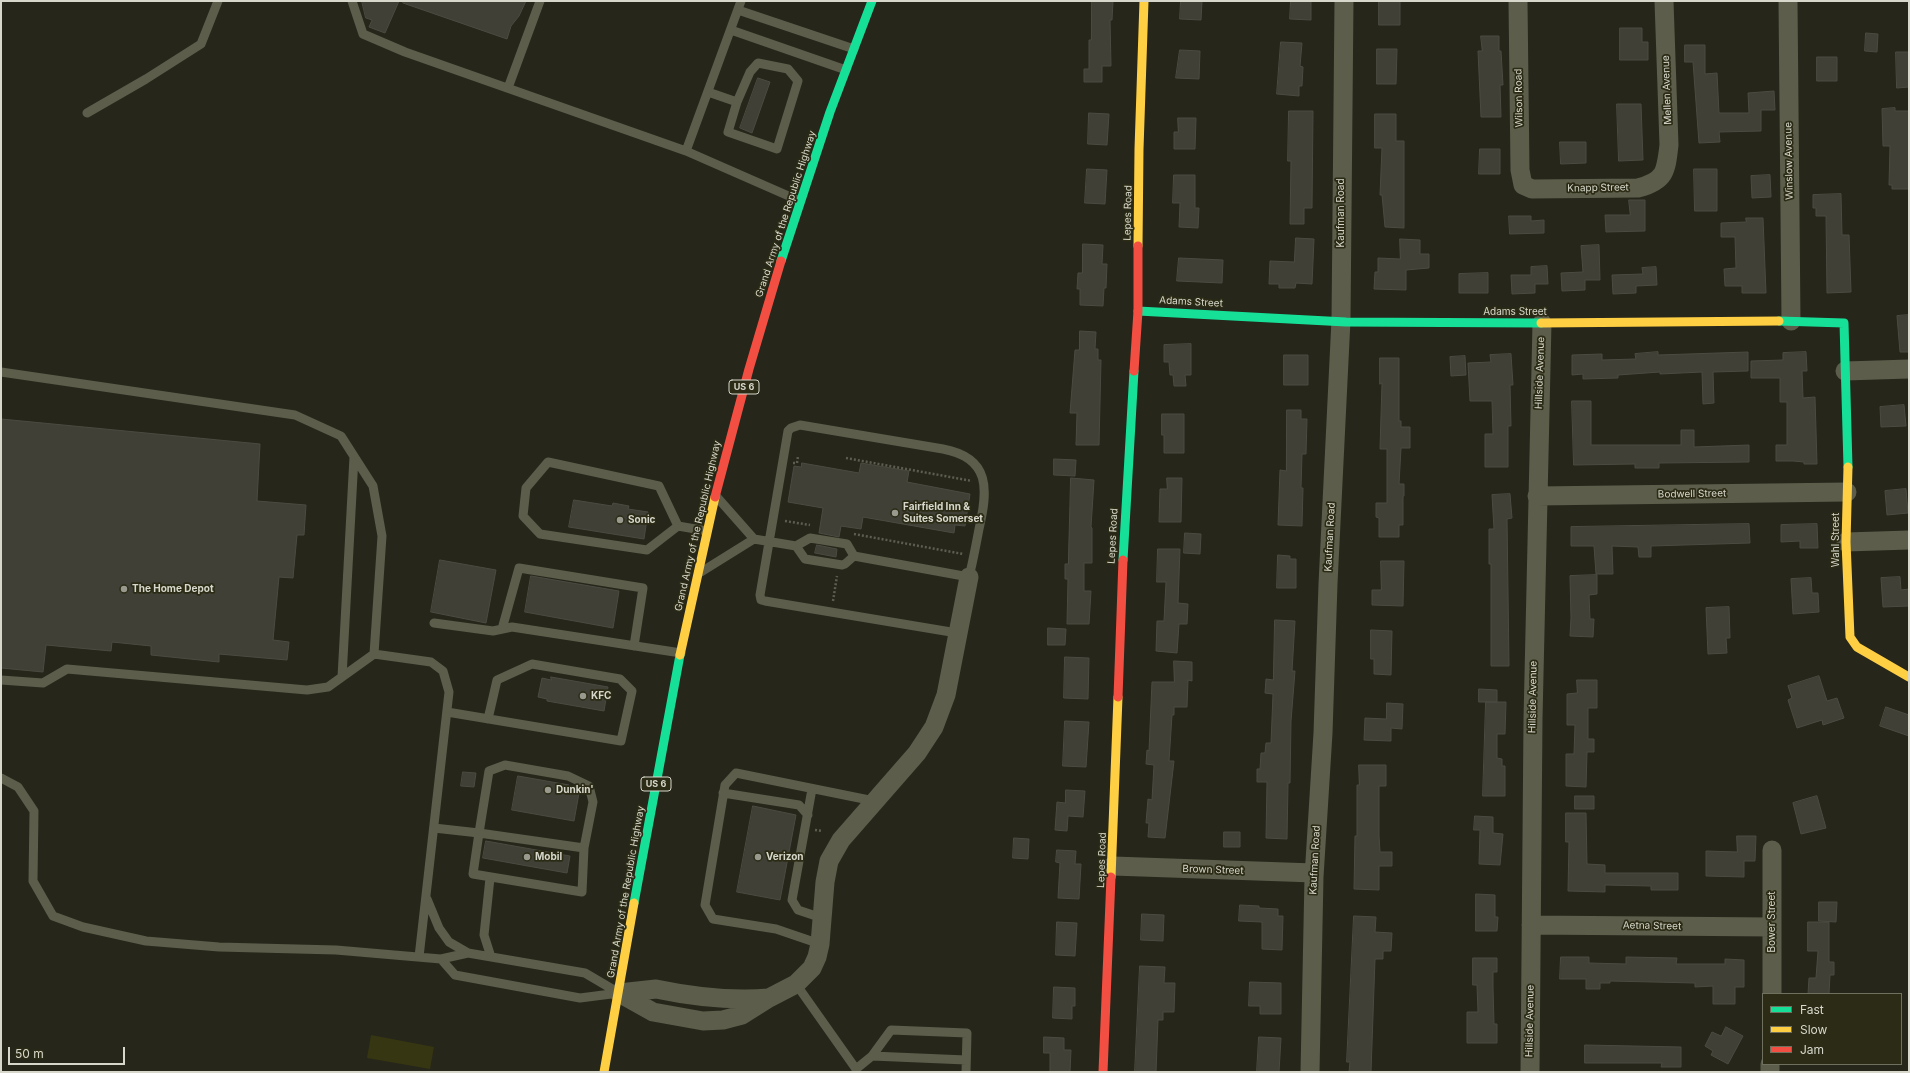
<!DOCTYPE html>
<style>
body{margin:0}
#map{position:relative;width:1910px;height:1073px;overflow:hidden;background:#26261b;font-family:Inter,sans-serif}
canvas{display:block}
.frame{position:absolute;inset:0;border:2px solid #d7d8cb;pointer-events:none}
.legend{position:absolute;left:1762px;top:993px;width:140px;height:72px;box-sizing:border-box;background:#2b2b16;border:1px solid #70705e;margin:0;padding:5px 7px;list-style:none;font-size:12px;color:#d7d8cb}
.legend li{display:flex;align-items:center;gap:8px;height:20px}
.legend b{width:20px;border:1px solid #70705e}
.scale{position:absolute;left:8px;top:1047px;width:117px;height:18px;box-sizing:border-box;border:2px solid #d7d8cb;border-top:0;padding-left:5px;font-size:12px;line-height:14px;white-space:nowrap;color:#d7d8cb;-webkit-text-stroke:3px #2b2b16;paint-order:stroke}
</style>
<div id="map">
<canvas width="1910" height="1073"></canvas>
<div class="frame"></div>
<ul class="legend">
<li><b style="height:5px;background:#16e098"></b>Fast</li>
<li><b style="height:5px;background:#ffcf43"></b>Slow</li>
<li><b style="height:5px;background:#f24e42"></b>Jam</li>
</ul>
<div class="scale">50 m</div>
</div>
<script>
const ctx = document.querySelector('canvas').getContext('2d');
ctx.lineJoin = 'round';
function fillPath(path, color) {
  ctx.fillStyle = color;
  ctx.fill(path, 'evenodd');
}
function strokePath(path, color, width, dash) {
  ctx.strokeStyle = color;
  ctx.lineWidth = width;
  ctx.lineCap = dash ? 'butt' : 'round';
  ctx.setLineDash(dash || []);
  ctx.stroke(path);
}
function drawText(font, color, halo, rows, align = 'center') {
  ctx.font = font + ' Inter,sans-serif';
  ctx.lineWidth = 3.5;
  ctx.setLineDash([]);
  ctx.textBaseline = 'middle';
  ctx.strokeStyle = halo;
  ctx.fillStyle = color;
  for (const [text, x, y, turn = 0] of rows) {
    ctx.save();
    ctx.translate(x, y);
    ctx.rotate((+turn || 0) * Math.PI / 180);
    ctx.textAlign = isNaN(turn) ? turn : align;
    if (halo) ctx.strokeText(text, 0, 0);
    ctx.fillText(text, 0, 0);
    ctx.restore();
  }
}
const green = new Path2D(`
 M371 1035 434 1047 430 1069 367 1058Z`);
const building = new Path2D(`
 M362 1H399L385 33 369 27 372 20 366 18Z
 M404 1H526L519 16 511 26 507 39 403 3Z
 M1092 1H1113L1112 20H1110L1111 66H1102V82H1084V69H1089V40H1091Z
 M1181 1H1202L1201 20 1180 19Z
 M1291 1H1311V20L1290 19Z
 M1379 1H1400V25H1379Z
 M1620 28H1642V42H1648V60H1620Z
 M1866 33 1878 34 1877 52 1865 51Z
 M1481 36H1499V51H1501L1503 85H1500L1501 117H1481L1478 51H1482Z
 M1281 42 1302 43 1300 66 1303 67 1302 86H1299V96L1277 94Z
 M1685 45H1705V74L1717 73 1719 113H1749L1748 93 1774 91 1775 110H1761V131L1719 132 1720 142 1699 143 1693 62H1685Z
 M1377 49H1397L1396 84H1377Z
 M1180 50 1200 51 1199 79 1176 78Z
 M1896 52H1909V87L1897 88Z
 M1817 57H1837V81H1817Z
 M758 78 770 82 752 133 740 128Z
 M1617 104H1641L1643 160 1619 161Z
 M1895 108V111H1909V189H1892V185H1889L1890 146H1883L1882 109Z
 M1289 111H1313L1312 208H1304V224H1290L1291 161H1288Z
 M1089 113 1109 114 1107 145 1088 144Z
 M1375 114H1396V141H1404V228L1385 227 1382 195H1380L1382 148H1375Z
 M1178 118H1196L1195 149H1174V132H1178Z
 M1560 142H1586V163L1561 164Z
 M1480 149H1500V174H1479Z
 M1087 169 1107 170 1105 204 1085 203Z
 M1694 169H1717V211H1695Z
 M1174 175H1195V208H1199L1198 228 1179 227 1180 203H1173Z
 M1770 175 1771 197 1752 198 1751 176Z
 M1841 194 1842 235H1849L1851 292 1827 293 1826 216H1816V208H1813V195Z
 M1629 200H1645V231L1606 232 1605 215H1630Z
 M1509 216H1531V221L1544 220V233L1510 234Z
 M1746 218H1763L1766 293H1742V286H1725L1724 269 1736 268 1735 237H1721V223L1746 222Z
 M1296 238 1314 239 1312 284 1296 283 1295 288H1279V284H1269L1270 261 1294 262Z
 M1400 239 1420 240V254H1429V268L1406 270V290L1374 289 1375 272H1378V258L1400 259Z
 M1083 244 1103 245 1102 264H1107L1106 288H1104L1103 306 1080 305V289H1077L1078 273H1082Z
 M1599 245 1600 280H1585V290L1562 291 1561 273 1583 272 1581 246Z
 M1179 258 1223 260 1222 283 1177 281Z
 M1547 266 1548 284H1535V293L1512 294 1511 275H1531V267Z
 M1656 267 1657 285 1636 286V293L1613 294 1612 275 1643 274 1642 268Z
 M1488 273V293H1459V274Z
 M1909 315V352H1900L1897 316Z
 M1080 331 1096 332 1095 349H1098V360H1101L1099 445H1076L1077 413H1070L1075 350H1079Z
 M1191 344V375H1185L1186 386H1174L1173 375H1170L1169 362H1164V345Z
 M1658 352V355L1748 352V371L1713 372 1714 403 1703 404 1702 372 1660 374V372L1618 375V378L1583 379V374L1572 375V355L1602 354V360L1636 359 1635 354Z
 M1806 352 1807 371H1802L1803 398 1815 397 1817 464H1804V462L1793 461H1776V445H1787V402H1780V378H1751V361L1783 360V353Z
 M1511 354 1513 385H1510L1511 426H1508V467H1485V434H1493L1492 401H1470L1468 363 1491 362 1490 355Z
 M1284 355H1308V385H1284Z
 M1465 356 1466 375 1451 376 1450 357Z
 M1380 358H1399V421H1401V427H1410V448H1401L1399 484H1404V496H1403V525H1399V537H1379V518L1376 517V503H1387V449H1380L1382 383 1380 384Z
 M1572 401H1591V445H1681V430H1694V447L1749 445V462L1659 463V468H1635V464L1574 465Z
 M1904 405 1906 426 1881 427 1880 407Z
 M1287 410H1301V419H1307L1306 454H1302L1301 488H1303L1302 526 1278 525 1280 470 1286 471Z
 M1162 414H1184V453H1164V435H1162Z
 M1 419 260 444 257 501 306 505 304 535H297L293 578 279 577 273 640 289 642 287 660 219 654V662L151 655V646L112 642 111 651 46 645 43 672 1 668Z
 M1054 459 1076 460 1075 476 1054 475Z
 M802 463 859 473 861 463 909 471 907 482 970 494 965 526 955 525 954 533 863 517 861 529 841 526 839 537 819 533 823 508 788 502 794 466 801 467Z
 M1071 478 1094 480 1091 527 1092 528V563H1084V591H1091L1089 624H1067L1068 579H1065V564H1068Z
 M1167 478H1182L1181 522H1159L1160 489H1167Z
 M1906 489 1908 513 1887 515 1885 491Z
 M1510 494 1512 518 1507 519 1509 666H1491V564H1489V529H1494L1492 495Z
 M574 500 612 506 613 503 629 506 628 509 648 512 644 539 569 527Z
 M1749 524 1750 543 1651 546V557H1639L1638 547 1612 546 1613 574H1596L1594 546H1571V527Z
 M1817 524 1818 548H1800V541L1781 542V525Z
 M1185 533 1201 534 1200 554 1184 553Z
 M817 545 837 549 836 557 815 553Z
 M1158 549H1180L1178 603 1188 604 1187 624H1179L1177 653 1156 651 1157 621H1164L1166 582H1157Z
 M1278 555 1290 556V559H1296V588H1277Z
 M440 560 496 570 486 623 431 612Z
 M1381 561H1404L1403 606 1372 605V590H1381Z
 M1597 575V594L1589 595 1590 619H1594L1593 637 1570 636 1571 618 1570 576Z
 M531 576 619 591 613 628 525 612Z
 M1900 577 1901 590 1909 589V606L1883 607 1881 578Z
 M1811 578 1812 593H1818L1819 612 1793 614 1791 579Z
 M1729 607 1730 638H1726L1727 653 1708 654 1706 608Z
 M1275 620 1295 621 1292 671H1295L1291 721 1290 783H1288L1287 839 1266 838 1267 782H1257V769H1260L1261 753H1265L1266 743H1271L1273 694 1265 693 1266 679 1273 680Z
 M1048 628 1066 629 1065 645H1048Z
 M1371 630 1392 631 1391 675 1374 674V659H1371Z
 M1065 657 1089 658 1088 699 1064 698Z
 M1174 661 1192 662V681L1188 680 1187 707H1174V715H1172L1169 761H1174L1165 838 1148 837 1149 823H1146L1148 799 1152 800 1154 765 1146 764 1147 750 1149 751 1152 682H1174Z
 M1819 676 1827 701 1837 698 1844 718 1823 725 1822 720 1797 728 1788 700 1792 698 1788 686Z
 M551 677 608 687 604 711 547 701V699L538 697 542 678 551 680Z
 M1577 680H1597V708H1588V739H1594V752H1587L1586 787 1566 786V754H1574L1575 725H1567V694L1577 693Z
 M1479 689 1497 690V702H1479Z
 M1486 702H1506L1505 734H1497V758L1502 759V766H1505V796H1483Z
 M1387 703 1403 704 1402 729 1391 728V741L1364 740 1365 718 1386 719Z
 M1886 707 1909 715V736L1880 726Z
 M1065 721 1089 722 1086 767 1063 766Z
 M1359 765H1386V786H1379V836L1380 852H1392V866H1379V890L1354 889 1355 836H1357V785H1359Z
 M463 772 476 773 474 787 461 786Z
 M518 776 569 785 568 791 579 793 574 821 512 810Z
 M1066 790 1085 791 1083 817 1068 816 1067 831 1055 830 1057 802 1065 803Z
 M1575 796H1594V809H1575Z
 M1817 796 1826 828 1801 834 1793 803Z
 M753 806 796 815 780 900 737 892Z
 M1566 813H1586L1587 864 1605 865V873H1678V890H1651V886L1605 885V892L1568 891 1569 842H1566Z
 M1475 816 1493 817V833L1503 834 1500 865 1479 864 1480 830H1474Z
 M1224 832H1240V847H1224Z
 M1737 836H1756L1755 861H1744V877L1706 876V851L1737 852Z
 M1014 838 1029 839 1028 859 1013 858Z
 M486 841 570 856 567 873 483 858Z
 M1057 850 1076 851 1075 864H1081L1079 899 1058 898 1060 863 1056 862Z
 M1476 894 1495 895V917H1498L1497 931H1476Z
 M1819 902H1837L1836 922 1819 921Z
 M1240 905 1259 906V908L1278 909V916H1283L1282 950 1262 949V922L1239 921Z
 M1142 914 1164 915 1163 941 1141 940Z
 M1354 916 1376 917 1375 932 1392 933 1391 951H1383V959H1375L1371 1072H1349L1350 1062H1347Z
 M1057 922 1077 923 1075 956 1056 955Z
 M1808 922H1829V962H1834V975H1830L1829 994H1808L1809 978H1816L1818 951H1808Z
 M1561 957H1589V963L1626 964V957L1677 958 1676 964H1725V959L1744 960V987H1735V1004H1713V986L1695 987V983L1610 981V983H1600V989H1586V979H1560Z
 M1473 958H1497V972H1493V987L1494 1024H1497V1043H1467V1012H1478L1477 985H1473Z
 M1140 966 1165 967 1164 983H1175L1174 1012H1163V1020H1158L1156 1072H1135Z
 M1250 982 1281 983V1014H1260V1006H1249Z
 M1054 987 1075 988V1006H1072V1019L1053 1018Z
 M1726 1027 1743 1036 1728 1064 1711 1055 1713 1051 1705 1046 1712 1032 1721 1036Z
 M1044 1037 1064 1038V1050H1071L1070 1072H1050V1053H1044Z
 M1259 1037 1281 1038 1279 1072H1257Z
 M1585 1045 1681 1047V1067H1661L1662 1063H1585Z`);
const path = new Path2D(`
 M846 458 972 481
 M793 463H797L798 456
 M785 521 810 525
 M854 534 963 554
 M833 601 837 576
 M815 830 822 831`);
const lane = new Path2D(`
 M352 1 363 34 405 52 686 151 741 1
 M738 10 854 49
 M731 30 846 70
 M508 88 540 1
 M708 92 737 102 728 132 777 149 798 81 788 69 758 63 750 72 737 102
 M87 113 146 79 201 44 218 1
 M686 151 800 201
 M1 372 295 415 341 436 373 486 382 536 374 654 431 662 443 671 449 692 419 957
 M716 496 754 539 796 546 810 538 847 544 854 556 845 564 842 565 805 559 796 546
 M678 526 659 486 548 462 526 488 523 516 540 534 647 550 678 526 707 531
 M854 556 969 577C973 561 976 545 979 529 988 490 991 458 943 449L800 425 791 428 788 431 760 595 761 600 765 601 957 633
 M701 572 754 539
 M434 623 493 631 512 627 681 653
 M502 629 519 568 643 588 634 646
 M342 677 354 457
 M1 680 43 683 67 669 307 690 328 687 374 654
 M447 712 621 741 632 691 620 679 532 664 497 680 488 719
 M1 778 18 787 34 811 33 881 53 916 83 927 146 941 219 947 336 950 441 959 468 953 585 973 619 993
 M812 789 792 900 798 910 822 918
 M723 793 799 805 808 815
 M434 828 479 833 489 771 505 765 568 776 589 786 593 802 584 848 582 892 473 874 479 833 584 848
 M490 878 484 935 491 957
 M427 899 439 928 449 942 468 953
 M820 944 776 929 713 919 705 905 725 785 736 773 874 801
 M441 959 455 975 580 998 619 993
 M796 984 856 1069V1072
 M872 1056 966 1060
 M856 1069 872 1056 891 1030 967 1033 966 1072`);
const street = new Path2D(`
 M1518 1 1520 170 1523 185 1532 189 1638 188C1665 181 1666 172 1669 145L1664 1
 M1788 1 1791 321
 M1845 371 1909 369
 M1537 496 1847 492
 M1846 542 1909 540
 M1113 866 1314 873
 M1531 925 1772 927
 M656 989C694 997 731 1001 769 998L742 1015 723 1020 703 1021 653 1012 619 993Z
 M1772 994V850
 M769 998 796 984 812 968 817 957 820 944 825 882 829 861 841 840 917 753 934 727 946 695 969 577
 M1310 1072 1314 877 1323 733 1328 584 1341 320 1344 1
 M1530 1072 1533 719 1542 323
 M1770 1072V1064`);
const fast = new Path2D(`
 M781 261 830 112 872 1
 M1138 311 1346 322 1541 323
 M1779 321 1844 323 1848 467
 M1123 560 1134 371
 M634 903 680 655`);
const slow = new Path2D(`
 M1138 246 1139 149 1144 1
 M1541 323 1779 321
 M1848 467 1846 542 1850 637 1857 647 1909 677
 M680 655 715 497
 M1111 877 1118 697
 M604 1072 634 903`);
const jam = new Path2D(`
 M1134 371 1138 311V246
 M715 497 749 369 781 261
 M1118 697 1123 560
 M1103 1072 1111 877`);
const markers = [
 [895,513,4,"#999a8d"],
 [620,520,4,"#999a8d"],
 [124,589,4,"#999a8d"],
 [583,696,4,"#999a8d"],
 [548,790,4,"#999a8d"],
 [527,857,4,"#999a8d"],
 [758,857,4,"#999a8d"]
];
const shields = [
 [744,387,30],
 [656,784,30]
];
const shieldNames = [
 ["US 6",744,387],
 ["US 6",656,784]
];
const streetNames = [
 ["Mellen Avenue",1667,90,-92],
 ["Wilson Road",1519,98,-91],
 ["Winslow Avenue",1789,161,-91],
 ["Knapp Street",1598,188,-1],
 ["Lepes Road",1128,213,-89],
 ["Kaufman Road",1341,213,-90],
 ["Grand Army of the Republic Highway",786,214,-72],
 ["Adams Street",1191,302,3],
 ["Adams Street",1515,312],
 ["Hillside Avenue",1540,373,-88],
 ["Bodwell Street",1692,494,-1],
 ["Grand Army of the Republic Highway",698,526,-77],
 ["Lepes Road",1113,536,-87],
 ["Kaufman Road",1330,537,-87],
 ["Wahl Street",1836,540,-90],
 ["Hillside Avenue",1533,697,-89],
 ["Lepes Road",1102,860,-88],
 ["Kaufman Road",1315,860,-87],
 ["Brown Street",1213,870,2],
 ["Grand Army of the Republic Highway",626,892,-80],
 ["Bower Street",1772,922,-90],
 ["Aetna Street",1652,926,1],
 ["Hillside Avenue",1530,1021,-89]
];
const poiNames = [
 ["Fairfield Inn &",903,507],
 ["Suites Somerset",903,519],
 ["Sonic",628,520],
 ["The Home Depot",132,589],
 ["KFC",591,696],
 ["Dunkin'",556,790],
 ["Mobil",535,857],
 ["Verizon",766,857]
];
fillPath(green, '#363612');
fillPath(building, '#404037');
strokePath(building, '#4b4b42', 1);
strokePath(path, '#5e5e50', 2.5, [2, 2]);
strokePath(lane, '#5c5d4a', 9);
strokePath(street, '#5c5d4a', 19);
strokePath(fast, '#16e098', 9);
strokePath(slow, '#ffcf43', 9);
strokePath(jam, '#f24e42', 9);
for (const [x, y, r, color] of markers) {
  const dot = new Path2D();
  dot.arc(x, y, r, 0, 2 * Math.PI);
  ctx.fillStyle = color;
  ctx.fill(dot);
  strokePath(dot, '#2b2b16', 1.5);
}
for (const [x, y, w] of shields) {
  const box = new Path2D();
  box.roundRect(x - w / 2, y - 7, w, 14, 3);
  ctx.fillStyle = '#2b2b16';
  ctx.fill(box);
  strokePath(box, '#d7d8cb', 1);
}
drawText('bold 9px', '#d7d8cb', null, shieldNames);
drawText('10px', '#d7d8cb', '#2b2b16', streetNames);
drawText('bold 10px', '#d7d8cb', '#2b2b16', poiNames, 'left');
</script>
